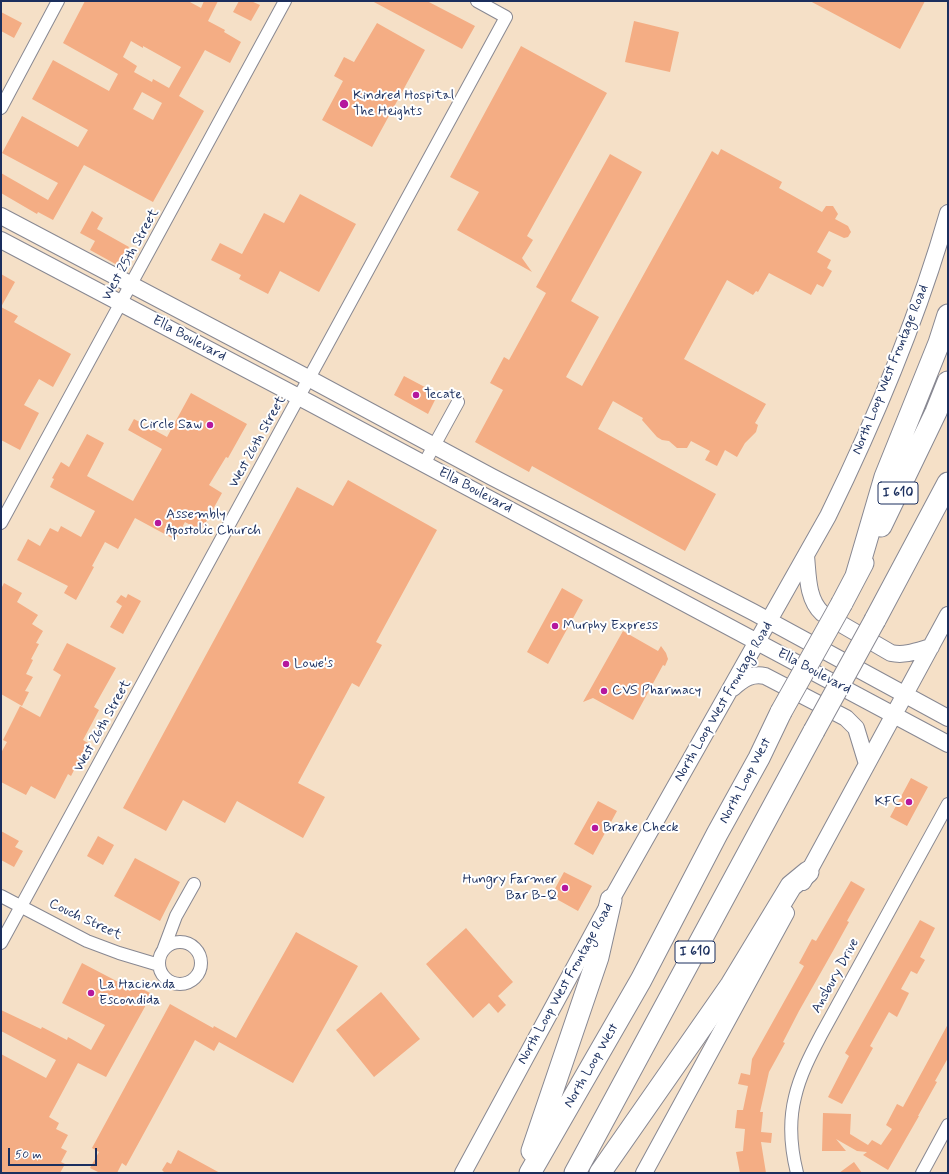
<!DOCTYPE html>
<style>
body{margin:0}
#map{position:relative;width:949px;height:1174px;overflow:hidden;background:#f5e0c7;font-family:Mynerve,sans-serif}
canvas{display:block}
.frame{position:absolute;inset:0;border:2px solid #1b2f5e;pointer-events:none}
.scale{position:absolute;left:8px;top:1148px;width:89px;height:18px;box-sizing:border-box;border:2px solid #1b2f5e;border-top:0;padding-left:5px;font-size:12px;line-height:14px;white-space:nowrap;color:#1b2f5e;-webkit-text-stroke:3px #fff;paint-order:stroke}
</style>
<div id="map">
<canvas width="949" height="1174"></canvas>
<div class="frame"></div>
<div class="scale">50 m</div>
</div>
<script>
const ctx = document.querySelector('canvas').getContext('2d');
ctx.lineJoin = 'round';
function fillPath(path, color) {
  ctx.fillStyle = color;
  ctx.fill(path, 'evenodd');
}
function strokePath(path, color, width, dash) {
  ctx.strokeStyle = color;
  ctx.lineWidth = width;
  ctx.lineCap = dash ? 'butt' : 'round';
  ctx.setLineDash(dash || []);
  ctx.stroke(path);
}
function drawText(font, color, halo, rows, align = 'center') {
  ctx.font = font + ' Mynerve,sans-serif';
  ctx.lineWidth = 4;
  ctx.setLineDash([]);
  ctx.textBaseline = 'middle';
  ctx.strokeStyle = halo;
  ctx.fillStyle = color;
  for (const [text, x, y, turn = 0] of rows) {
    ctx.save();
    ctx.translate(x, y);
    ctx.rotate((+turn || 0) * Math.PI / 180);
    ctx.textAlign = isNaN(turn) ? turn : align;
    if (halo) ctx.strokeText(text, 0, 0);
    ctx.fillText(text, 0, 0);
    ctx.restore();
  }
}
const building = new Path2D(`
 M85 1H188L201 8 204 1H218L208 21 225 30 224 32 241 42 230 63 205 50 179 96 204 111 153 202 84 165 53 220 38 212 37 214 1 193V173L48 200 58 183 2 153 22 116 78 147 88 130 32 99 53 60 109 91 118 74 63 43ZM131 41 143 48V46L181 67 169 88 153 79 152 82 134 72 137 66 123 57ZM142 92 162 103 153 120 133 109Z
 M239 1H251L260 5 251 21 233 12Z
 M372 1H427L475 26 462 49Z
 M810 1H925L900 49Z
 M1 12 22 23 14 38 1 31Z
 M634 21 679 32 670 72 625 62Z
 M377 23 425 50 372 147 322 120 343 81 334 76 344 57 354 62Z
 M521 46 607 93 527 236 533 240 522 258 532 272 457 230 479 192 450 177Z
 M721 149 782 182 779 188 822 212 826 206H833L838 214 835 219 848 226 851 232 848 237 844 238 829 231 817 252 831 260 827 268 832 271 823 287 817 284 811 295 769 273 758 292 756 291 753 295 727 280 684 359 766 404 755 423 758 425 756 432 745 443 737 457 725 450 717 466 705 460 710 451 691 441 687 448H677L669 441 662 440 657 437 642 420 643 418 613 401 598 429 716 494 685 551 532 466 529 472 475 442 503 390 490 383 504 357 509 360 546 293 536 287 610 154 642 172 571 301 599 317 566 377 582 386 712 151 718 155Z
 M300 194 356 224 319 292 280 271 268 294 239 279 241 275 211 260 220 243 242 254 264 213 284 223Z
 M92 211 103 218 97 229 129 247 119 266 90 250 95 241 80 233Z
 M1 274 15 282 1 307Z
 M1 307 18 316 14 322 71 354 53 387 39 379 24 405 39 413 20 450 1 440Z
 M404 376 438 394 428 414 394 395Z
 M191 393 247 424 228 458 226 457 209 485 222 493 201 531 185 522 177 537 173 535 172 538 135 518 118 549 105 542 92 566 94 567 76 600 64 593 68 586 17 560 28 539 40 546 50 528 58 532 61 526 81 537 95 511 50 487 54 479 52 478 61 462 69 467 87 434 104 443 87 476 133 501 162 449 128 430 134 419 167 437Z
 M348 480 437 530 376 642 382 645 359 687 352 683 298 783 325 797 303 838 237 801 225 823 183 800 166 831 123 808 297 487 333 506Z
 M4 583 22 593 17 602 38 615 32 624 43 631 36 643 39 644 31 659 33 660 26 674 33 677 25 691 29 692 22 706 1 694V589Z
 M562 588 583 600 548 664 527 652Z
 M128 594 141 601 123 634 110 627 122 606 116 602 121 595 126 598Z
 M623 631 658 651 661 646 666 653 668 659 665 666 663 665 633 720 593 698 583 702Z
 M67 643 116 668 94 707 99 710 83 740 88 743 71 776 68 774 55 799 31 786 26 795 1 782V753L7 742 3 740 20 706 40 717 61 675 53 670Z
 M911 778 928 787 907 826 890 817Z
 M598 801 617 811 593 855 574 844Z
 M1 831 19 841 15 847 23 851 14 867 1 860Z
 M98 836 114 845 103 865 87 856Z
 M135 858 180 882 160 921 114 896Z
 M564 872 592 886 578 911 551 896Z
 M851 881 865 889 847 921 849 922 833 951 799 1011 783 1042 785 1043 769 1072 760 1112H763L761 1132 772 1133 771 1143 761 1142 766 1173H740L736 1152 743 1151 745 1129 735 1128 737 1110H743L748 1086 738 1084 741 1073 750 1075 752 1059 804 966 799 963 812 939 816 941Z
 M920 920 935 928 920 957 925 960 917 974 911 971 901 989 909 993 897 1017 889 1012 870 1046 873 1048 842 1104 828 1097 849 1056 845 1053Z
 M466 928 513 982 498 996 506 1005 498 1013 489 1003 473 1018 426 964Z
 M296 932 358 966 293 1083 219 1042 214 1051 195 1040 126 1166 122 1163 117 1173H100L90 1168 99 1152 92 1148 170 1004 213 1028 214 1026 236 1038Z
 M82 963 126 986 129 982 152 994 106 1077 78 1063 49 1117 59 1123 56 1129 68 1135 61 1148 67 1151 61 1162 65 1164 60 1173H1V1054L46 1078 56 1060 1 1031V1010L41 1029 42 1027 67 1040 68 1037 91 1050 105 1025 62 1003Z
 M381 992 420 1039 374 1077 336 1030Z
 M948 1024V1058L935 1081 937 1082 918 1116H919L888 1170 863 1155 867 1152 857 1151 836 1139 846 1151H822L823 1113 851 1114 850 1134 868 1145 872 1140 881 1145 892 1129 886 1125 897 1104 903 1107Z
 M178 1150 220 1173H165L162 1170 167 1162 171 1164Z
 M854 1162 862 1173H839Z`);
const street = new Path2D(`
 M1 108 58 1
 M424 464 458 402
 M1 523 285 1
 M1 896 87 941 119 953 159 965
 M159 963a21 21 0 1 1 42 0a21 21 0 1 1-42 0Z
 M1 943 506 17 477 1
 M164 948 176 916 194 884
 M797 1173C791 1149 789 1121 795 1097 800 1075 811 1054 821 1035L948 804
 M922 1173 948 1125`);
const secondary = new Path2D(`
 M1 216 310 379 492 477 753 612 948 718
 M1 240 312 404 948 744
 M806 556C808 575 807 599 822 613L891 653C905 656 917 651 931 647
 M733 688C743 679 752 673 765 676L846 718 856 728 867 764
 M803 882 948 615
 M463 1173 611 900 828 516C876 418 918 318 948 213
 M644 1173 786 913`);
const highway = new Path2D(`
 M881 526 936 412 948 382
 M856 576 885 477 939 343 948 315
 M842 603 863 563
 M875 620 948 483
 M532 1151 598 957 611 900
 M530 1173 641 980 717 834 759 758 781 712
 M575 1173 814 731
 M600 1173 731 985 791 886 808 872`);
const highwayBridge = new Path2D(`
 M781 712 842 603
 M814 731 875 620`);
const markers = [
 [344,104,5,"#b5179e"],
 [416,395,4,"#b5179e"],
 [210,425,4,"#b5179e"],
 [158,523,4,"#b5179e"],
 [555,626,4,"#b5179e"],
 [286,664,4,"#b5179e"],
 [604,691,4,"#b5179e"],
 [909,802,4,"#b5179e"],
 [595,828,4,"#b5179e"],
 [565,888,4,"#b5179e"],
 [91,993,4,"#b5179e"]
];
const shields = [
 [898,493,40],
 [695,952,40]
];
const shieldNames = [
 ["I 610",898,493],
 ["I 610",695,952]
];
const poiNames = [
 ["Kindred Hospital",353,96],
 ["The Heights",353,112],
 ["Tecate",424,395],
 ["Circle Saw",202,425,"right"],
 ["Assembly",166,515],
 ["Apostolic Church",166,531],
 ["Murphy Express",563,626],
 ["Lowe's",294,664],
 ["CVS Pharmacy",612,691],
 ["KFC",901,802,"right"],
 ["Brake Check",603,828],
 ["Hungry Farmer",557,880,"right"],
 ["Bar B-Q",557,896,"right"],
 ["La Hacienda",99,985],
 ["Escondida",99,1001]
];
const streetNames = [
 ["West 25th Street",131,255,-61],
 ["Ella Boulevard",189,339,28],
 ["North Loop West Frontage Road",891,370,-68],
 ["West 26th Street",258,442,-61],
 ["Ella Boulevard",475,491,28],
 ["Ella Boulevard",814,672,28],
 ["North Loop West Frontage Road",724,702,-60],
 ["West 26th Street",103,726,-61],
 ["North Loop West",746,781,-62],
 ["Couch Street",85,920,25],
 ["Ansbury Drive",836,976,-61],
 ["North Loop West Frontage Road",566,984,-61],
 ["North Loop West",592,1066,-60]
];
fillPath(building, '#f4ad84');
strokePath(street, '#888892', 14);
strokePath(secondary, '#888892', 18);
strokePath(highway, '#888892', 23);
strokePath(street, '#fff', 12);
strokePath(secondary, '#fff', 16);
strokePath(highway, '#fff', 21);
strokePath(highwayBridge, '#888892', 23, []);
strokePath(highwayBridge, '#fff', 21);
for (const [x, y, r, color] of markers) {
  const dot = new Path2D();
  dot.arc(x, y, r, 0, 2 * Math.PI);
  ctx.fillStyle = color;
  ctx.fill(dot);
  strokePath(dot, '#fff', 1.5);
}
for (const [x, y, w] of shields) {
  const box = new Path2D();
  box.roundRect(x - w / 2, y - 11, w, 22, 3);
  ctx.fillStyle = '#fff';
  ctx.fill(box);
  strokePath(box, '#1b2f5e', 1);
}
drawText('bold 13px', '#1b2f5e', null, shieldNames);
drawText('14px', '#1b2f5e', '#fff', poiNames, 'left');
drawText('14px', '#1b2f5e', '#fff', streetNames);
</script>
